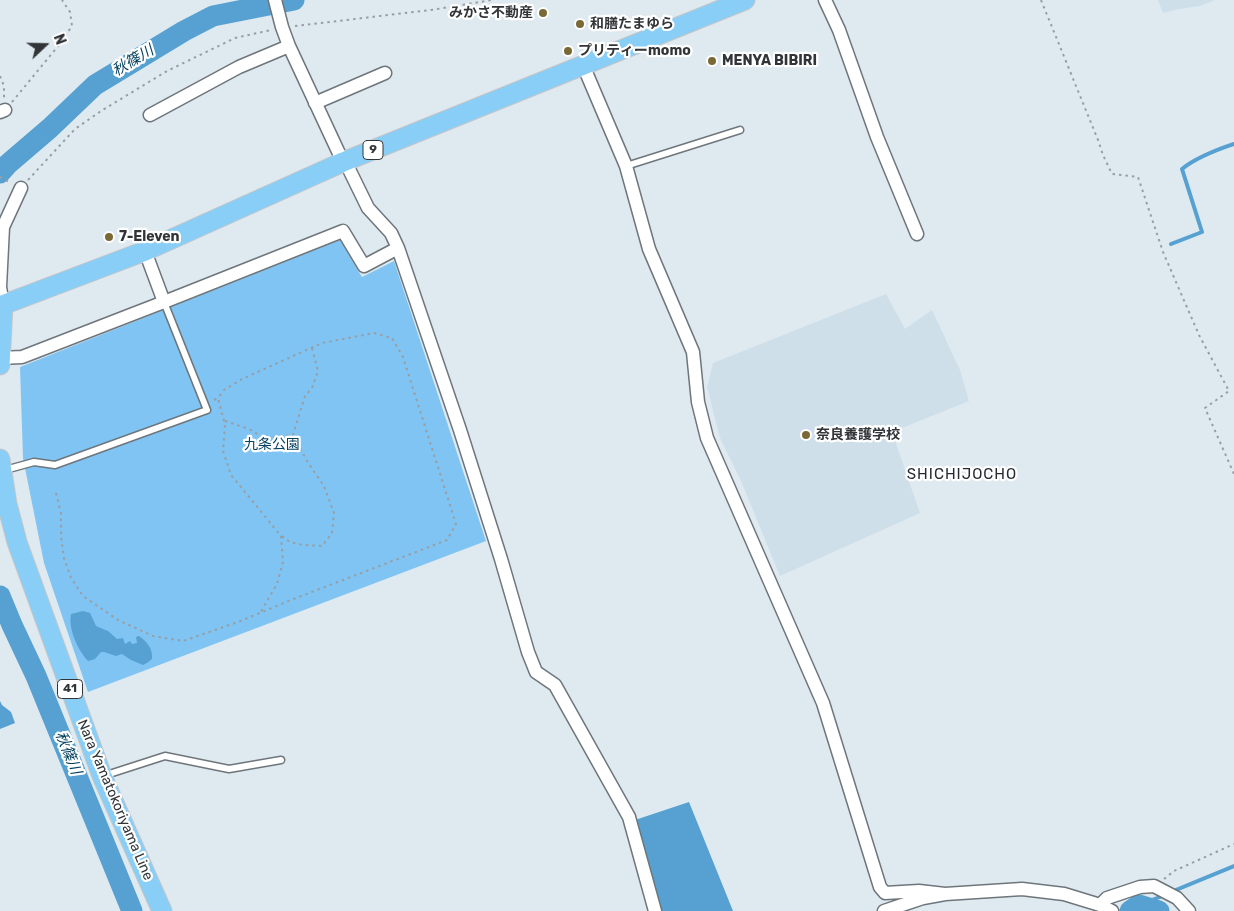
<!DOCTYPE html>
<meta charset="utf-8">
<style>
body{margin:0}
#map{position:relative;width:1234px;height:911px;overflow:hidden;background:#dfe9f0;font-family:Rubik,sans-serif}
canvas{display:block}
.north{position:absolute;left:20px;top:20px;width:50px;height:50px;-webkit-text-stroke:4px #fff;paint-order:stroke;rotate:69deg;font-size:14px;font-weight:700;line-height:20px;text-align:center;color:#323538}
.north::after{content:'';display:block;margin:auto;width:18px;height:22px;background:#323538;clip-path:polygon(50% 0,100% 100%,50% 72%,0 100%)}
</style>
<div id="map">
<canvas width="1234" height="911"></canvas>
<div class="north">N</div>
</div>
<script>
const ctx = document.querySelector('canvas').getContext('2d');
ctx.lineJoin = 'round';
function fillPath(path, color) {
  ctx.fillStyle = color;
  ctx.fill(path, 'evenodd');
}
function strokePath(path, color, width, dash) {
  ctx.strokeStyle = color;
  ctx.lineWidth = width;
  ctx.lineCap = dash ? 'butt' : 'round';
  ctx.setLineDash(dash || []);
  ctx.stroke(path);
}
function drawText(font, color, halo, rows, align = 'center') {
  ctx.font = font + ' Rubik,"Noto Sans JP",sans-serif';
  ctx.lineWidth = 4.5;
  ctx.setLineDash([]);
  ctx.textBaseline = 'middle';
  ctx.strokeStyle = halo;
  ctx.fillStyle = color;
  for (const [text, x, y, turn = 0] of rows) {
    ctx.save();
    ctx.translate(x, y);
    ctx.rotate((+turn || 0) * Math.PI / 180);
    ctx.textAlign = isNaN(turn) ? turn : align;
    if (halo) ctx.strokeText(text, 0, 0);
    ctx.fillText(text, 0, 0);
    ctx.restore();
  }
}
const built = new Path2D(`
 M1158 0H1215L1200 6 1179 9 1163 13Z
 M886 294 905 329 932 310 960 370 969 401 892 432 920 513 780 576 741 481 720 438 707 387 713 363Z`);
const green = new Path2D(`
 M340 240 362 277 394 261 486 541 88 692 44 563 23 458 20 367Z`);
const water = new Path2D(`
 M83 611 90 613 96 626 108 631 117 639 123 638 125 644 130 641 132 644 137 643 136 637 139 636C147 642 153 648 152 659L147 663 143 665 131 660 122 654 116 656 104 652H101L95 659 88 661C78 650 68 629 71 614Z
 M0 701 2 705 11 712 15 723 0 729Z
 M689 802 733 911H662L635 820Z`);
const stream = new Path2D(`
 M1171 244 1202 232 1182 169C1197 157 1216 150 1234 144
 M1171 892 1234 866
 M1139 905 1165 895`);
const river = new Path2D(`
 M0 173 8 164 50 128 95 85 184 31 213 16 294 0
 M0 596 12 625 36 676 132 911
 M1130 911 1139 905 1159 911`);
const path = new Path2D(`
 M1041 0 1098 140 1103 155 1112 174 1138 177 1163 252 1199 335 1229 391 1205 408 1234 474
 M295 26 431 10 492 0
 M0 76 4 86V98
 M12 102 59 45 72 26 70 12 62 0
 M0 177 11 183
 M28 180 75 129 101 111 167 71 235 38 271 30
 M214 400 218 398 225 425 223 451 231 475 281 536 283 562 277 584 260 613
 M225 421 249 429 264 438 293 435 305 396 312 388 318 371 312 348
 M56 493 61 513V537L64 558 71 578 83 596 118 620 153 636 183 641 238 622 291 600 447 540 456 524 403 357 392 338 374 333 322 343 242 379 224 390 218 398
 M282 536C291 546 309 545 322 546L332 533 334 513 324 486 307 461 293 435
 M1164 879 1174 871 1234 844`);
const service = new Path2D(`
 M626 166 740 130
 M5 470 34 462 55 465 207 410 164 302
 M103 776 165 756 229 769 281 760`);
const minor = new Path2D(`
 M275 0 282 27 289 46 343 162
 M825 0 839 30 877 137 917 234
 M583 65 626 166 649 249 693 352 698 402 707 438 823 703 880 887 885 893 919 891 945 894
 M315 103 385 73
 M0 112 5 110
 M150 115 239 67 289 46
 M345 161 368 208 391 233 398 248 460 430 501 559 528 652 536 672 555 685 629 817 655 911
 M145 251 164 302 343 231 364 266 398 248
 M3 305 0 287 3 227 21 188
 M0 358 22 357 164 302
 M1100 905 1107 898 1140 887 1154 886 1177 898 1189 911
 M884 911 923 898 945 894 1022 889 1064 894 1100 905 1112 911`);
const primary = new Path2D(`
 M0 306 145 251 343 162 745 0
 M0 365 3 305
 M0 459 7 504 17 542 102 776 162 911`);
const markers = [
 [543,13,5,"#7a6836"],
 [580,24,5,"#7a6836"],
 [568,51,5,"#7a6836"],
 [712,61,5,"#7a6836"],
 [109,237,5,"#7a6836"],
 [806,435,5,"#7a6836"]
];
const shields = [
 [373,150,20],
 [70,689,25]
];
const shieldNames = [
 ["9",373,150],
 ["41",70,689]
];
const poiNames = [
 ["みかさ不動産",533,13,"right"],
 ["和膳たまゆら",590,24],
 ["プリティーmomo",578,51],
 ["MENYA BIBIRI",722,61],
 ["7-Eleven",119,237],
 ["奈良養護学校",816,435]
];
const parkNames = [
 ["九条公園",272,445]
];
const streetNames = [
 ["Nara Yamatokoriyama Line",115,800,67]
];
const waterNames = [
 ["秋篠川",133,61,-31],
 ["秋篠川",68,753,68]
];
const neighbourhoodNames = [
 ["SHICHIJOCHO",962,475]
];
fillPath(built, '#cedfea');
fillPath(green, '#80c4f3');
fillPath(water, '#56a1d1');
strokePath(stream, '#56a1d1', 4);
strokePath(river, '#56a1d1', 21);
strokePath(service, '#6e767c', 9);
strokePath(minor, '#6e767c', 15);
strokePath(primary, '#c6c6c7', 21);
strokePath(path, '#979fa4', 2, [2.5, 4]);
strokePath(service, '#fff', 6);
strokePath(minor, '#fff', 12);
strokePath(primary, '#89cef6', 19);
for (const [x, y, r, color] of markers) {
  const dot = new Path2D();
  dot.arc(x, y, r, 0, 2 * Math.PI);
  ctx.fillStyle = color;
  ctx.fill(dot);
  strokePath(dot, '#fff', 2);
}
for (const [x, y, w] of shields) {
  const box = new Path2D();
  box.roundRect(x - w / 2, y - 9.5, w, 19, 4);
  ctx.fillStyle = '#fff';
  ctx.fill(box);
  strokePath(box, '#323538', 1);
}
drawText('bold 12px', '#323538', null, shieldNames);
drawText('bold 14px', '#323538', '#fff', poiNames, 'left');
drawText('14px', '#034162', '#fff', parkNames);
drawText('14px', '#323538', '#fff', streetNames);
drawText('italic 15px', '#003d5d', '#fff', waterNames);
ctx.letterSpacing = '1px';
drawText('15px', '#252c31', '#fff', neighbourhoodNames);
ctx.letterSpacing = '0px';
</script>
